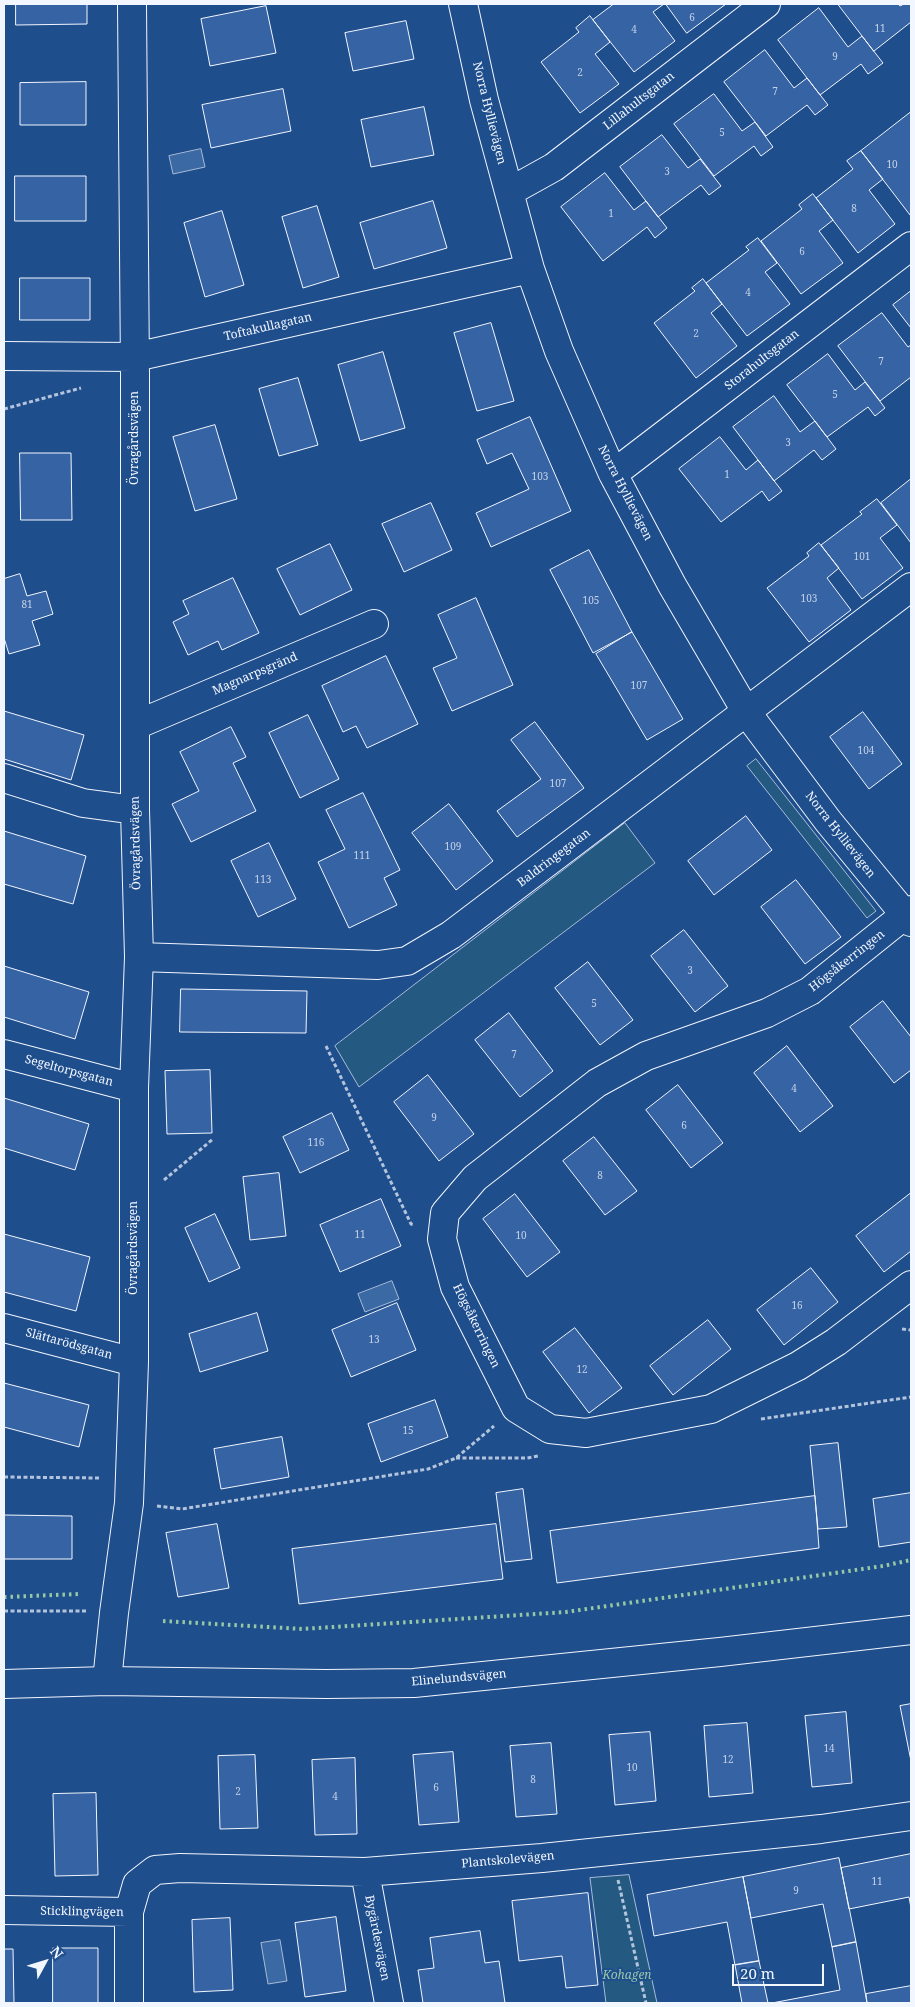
<!DOCTYPE html>
<meta charset="utf-8">
<style>
body{margin:0}
#map{position:relative;width:915px;height:2007px;overflow:hidden;background:#1f4e8c;font-family:"Noto Serif",serif}
canvas{display:block}
.frame{position:absolute;inset:0;border:5px solid #f2f6ff;pointer-events:none}
.north{position:absolute;left:20px;top:1937px;width:50px;height:50px;-webkit-text-stroke:4px #1f4e8c;paint-order:stroke;rotate:51deg;font-size:14px;font-weight:700;line-height:20px;text-align:center;color:#f2f6ff}
.north::after{content:'';display:block;margin:auto;width:18px;height:22px;background:#f2f6ff;clip-path:polygon(50% 0,100% 100%,50% 72%,0 100%)}
.scale{position:absolute;left:732px;top:1964px;width:92px;height:22px;box-sizing:border-box;border:2px solid #f2f6ff;border-top:0;padding-left:6px;font-size:15px;line-height:18px;white-space:nowrap;color:#f2f6ff;-webkit-text-stroke:4px #1f4e8c;paint-order:stroke}
</style>
<div id="map">
<canvas width="915" height="2007"></canvas>
<div class="frame"></div>
<div class="north">N</div>
<div class="scale">20 m</div>
</div>
<script>
const ctx = document.querySelector('canvas').getContext('2d');
ctx.lineJoin = 'round';
function fillPath(path, color) {
  ctx.fillStyle = color;
  ctx.fill(path, 'evenodd');
}
function strokePath(path, color, width, dash) {
  ctx.strokeStyle = color;
  ctx.lineWidth = width;
  ctx.lineCap = dash ? 'butt' : 'round';
  ctx.setLineDash(dash || []);
  ctx.stroke(path);
}
function drawText(font, color, halo, rows, align = 'center') {
  ctx.font = font + ' "Noto Serif",serif';
  ctx.lineWidth = 4;
  ctx.setLineDash([]);
  ctx.textBaseline = 'middle';
  ctx.strokeStyle = halo;
  ctx.fillStyle = color;
  for (const [text, x, y, turn = 0] of rows) {
    ctx.save();
    ctx.translate(x, y);
    ctx.rotate((+turn || 0) * Math.PI / 180);
    ctx.textAlign = isNaN(turn) ? turn : align;
    if (halo) ctx.strokeText(text, 0, 0);
    ctx.fillText(text, 0, 0);
    ctx.restore();
  }
}
const green = new Path2D(`
 M756 759 876 911 867 918 747 766Z
 M625 823 655 863 359 1087 335 1046Z
 M629 1875 657 2003H606L590 1878Z`);
const water = new Path2D(`
 M201 149 205 167 173 174 169 156Z
 M392 1281 399 1299 365 1312 358 1294Z
 M280 1940 287 1981 268 1984 261 1943Z`);
const building = new Path2D(`
 M16 4H87V24L16 25Z
 M614 4H664L653 12 675 41 634 72 593 20Z
 M666 4H726L687 33Z
 M838 4H898L900 6 904 4H911V22L874 51Z
 M266 6 276 53 210 66 201 19Z
 M819 8 848 47 862 36 883 63 868 74 861 64 820 95 778 40Z
 M590 16 610 42 595 54 619 84 580 113 541 62 579 32 576 28Z
 M406 21 414 59 353 71 345 33Z
 M765 50 794 88 807 78 828 105 815 115 807 105 766 136 724 82Z
 M86 82V125H20V83Z
 M283 89 291 131 211 148 202 105Z
 M714 94 742 131 755 122 773 147 761 156 754 146 714 176 674 124Z
 M424 107 434 155 371 167 361 120Z
 M911 112V214L910 215 861 151Z
 M662 135 688 168 700 159 721 186 709 195 701 185 658 217 620 167Z
 M861 151 883 179 869 190 895 224 858 253 816 198 853 169 847 161Z
 M605 173 634 210 646 201 667 228 655 238 647 227 603 261 561 207Z
 M15 176H86V221H15Z
 M813 194 833 220 819 231 843 263 801 294 761 241 802 209 799 205Z
 M433 201 447 248 374 269 360 223Z
 M317 206 339 277 303 288 282 217Z
 M222 211 244 285 205 297 184 223Z
 M758 238 777 263 765 272 790 304 747 336 706 283 749 250 746 247Z
 M20 278H90V320H20Z
 M703 279 722 304 711 313 737 346 696 378 654 323 695 291 692 288Z
 M911 291V328L893 305Z
 M882 313 908 347 911 345V377L880 401 838 346Z
 M491 323 514 401 477 411 454 333Z
 M383 352 405 428 360 441 338 365Z
 M828 354 855 390 865 382 885 408 875 416 868 407 827 437 787 385Z
 M298 378 318 445 279 456 259 389Z
 M774 396 800 432 815 421 836 449 822 460 814 450 774 481 733 427Z
 M530 417 571 511 491 547 476 513 529 489 512 453 487 464 477 440Z
 M215 425 237 499 195 511 173 437Z
 M720 437 746 470 758 460 782 491 769 501 762 491 721 522 679 469Z
 M20 453H71L72 520H21Z
 M911 479V543L881 503Z
 M877 499 897 525 880 538 903 568 862 599 821 545 862 514 860 512Z
 M431 503 452 550 404 572 382 524Z
 M819 543 839 568 827 578 851 610 809 642 767 588 809 556 807 553Z
 M330 544 352 590 300 615 277 569Z
 M589 550 632 632 593 653 550 570Z
 M20 574 27 596 46 591 53 614 32 621 40 645 9 654 4 638V579Z
 M233 578 259 633 222 650 218 641 188 655 173 622 189 614 183 601Z
 M476 598 513 685 452 711 433 668 457 658 438 615Z
 M632 632 683 719 647 740 596 654Z
 M386 656 418 724 367 748 356 726 343 732 322 686Z
 M4 711 84 735 71 780 4 759Z
 M863 712 902 764 869 789 830 737Z
 M308 715 339 779 300 798 269 733Z
 M535 722 584 788 517 837 497 811 541 779 511 740Z
 M231 727 246 757 233 763 256 811 191 842 172 804 199 791 180 752Z
 M363 793 400 870 384 878 397 905 349 928 318 862 345 849 326 810Z
 M449 804 493 861 456 890 412 833Z
 M746 816 772 850 714 895 688 861Z
 M4 831 86 856 73 904 4 884Z
 M269 843 296 899 258 917 231 861Z
 M796 880 841 937 805 964 761 907Z
 M684 930 728 986 695 1012 651 956Z
 M588 962 633 1020 600 1045 555 988Z
 M4 966 89 992 75 1039 4 1017Z
 M181 989 307 991 306 1033 180 1032Z
 M883 1001 911 1037V1070L894 1083 850 1027Z
 M509 1013 553 1071 520 1097 475 1040Z
 M787 1046 833 1106 800 1132 754 1073Z
 M210 1070 212 1133 167 1134 165 1071Z
 M428 1075 474 1134 439 1161 394 1102Z
 M678 1085 723 1143 691 1168 646 1110Z
 M4 1098 89 1124 75 1170 4 1148Z
 M332 1113 349 1150 300 1173 283 1137Z
 M594 1137 637 1191 605 1215 563 1161Z
 M279 1173 286 1236 250 1240 243 1177Z
 M911 1193V1251L884 1272 856 1236Z
 M515 1194 560 1252 527 1277 483 1219Z
 M381 1199 401 1246 340 1272 320 1225Z
 M215 1214 240 1268 209 1282 185 1228Z
 M4 1234 90 1257 76 1311 4 1292Z
 M811 1268 838 1302 784 1345 757 1310Z
 M397 1303 416 1350 351 1377 332 1330Z
 M257 1313 268 1351 200 1372 189 1334Z
 M708 1320 731 1349 673 1395 650 1366Z
 M575 1328 622 1388 589 1413 543 1352Z
 M4 1383 89 1405 79 1447 4 1427Z
 M435 1400 448 1437 381 1462 368 1424Z
 M282 1437 289 1477 221 1489 214 1449Z
 M838 1443 847 1527 818 1529 810 1446Z
 M523 1489 532 1559 505 1562 496 1493Z
 M911 1493V1542L879 1547 873 1499Z
 M815 1496 819 1548 557 1583 550 1531Z
 M4 1515 72 1516V1559H4Z
 M217 1524 229 1588 178 1597 166 1533Z
 M496 1524 503 1579 299 1604 292 1549Z
 M911 1704V1761L900 1706Z
 M846 1712 852 1783 812 1787 805 1716Z
 M747 1723 753 1793 709 1797 704 1726Z
 M650 1732 656 1801 615 1805 609 1735Z
 M551 1743 557 1814 516 1817 510 1746Z
 M453 1752 459 1822 419 1825 413 1755Z
 M255 1755 258 1828 220 1829 218 1756Z
 M355 1758 357 1834 315 1835 312 1760Z
 M96 1793 98 1875 55 1876 53 1794Z
 M911 1854V1908L909 1897 849 1909 841 1868Z
 M839 1858 856 1942 832 1947 823 1904 751 1918 743 1877Z
 M743 1877 759 1961 735 1965 727 1922 654 1936 647 1895Z
 M588 1893 598 1985 566 1988 562 1956 519 1961 512 1901Z
 M336 1917 346 1991 305 1997 295 1923Z
 M230 1918 233 1990 194 1992 192 1920Z
 M480 1931 485 1963 499 1961 505 2003H423L418 1970 434 1968 430 1938Z
 M856 1942 867 2003H772L840 1990 832 1947Z
 M53 1948H98V2003H53Z
 M4 1949H13L14 2003H4Z
 M759 1961 768 2003H742L735 1965Z
 M911 1986V2003H867L866 1994Z`);
const path = new Path2D(`
 M4 409 81 388
 M326 1046 411 1224 415 1225
 M164 1180 213 1139
 M902 1329 911 1330
 M761 1419 911 1397
 M456 1458H527L538 1456
 M4 1477 100 1478
 M157 1506 182 1509 428 1469 456 1458 494 1426
 M4 1611H86
 M618 1880 646 2003`);
const minor = new Path2D(`
 M463 4 484 100 530 269 559 351 613 474 672 585 747 713 828 821 911 922
 M509 192 554 167 766 4
 M4 356 135 357 530 269
 M613 474 911 246
 M136 725 374 624
 M4 778 83 803 135 810
 M911 910 810 991 767 1013 646 1056 597 1083 475 1178 445 1213 442 1239 455 1287 516 1408 550 1429 586 1433 711 1409 798 1366 836 1342 911 1285
 M139 957 378 965 407 961 451 935 911 587
 M4 1054 134 1088
 M4 1328 134 1362
 M107 1681 114 1613 129 1503 134 1362V1088L139 957 135 810V374L132 4
 M365 1872 389 2003
 M4 1910 129 1912V2003
 M129 1912 137 1884 155 1870 180 1868 365 1872 542 1858 821 1829 911 1816`);
const tertiary = new Path2D(`
 M4 1684 107 1681 326 1684 414 1683 720 1652 911 1630`);
const hedge = new Path2D(`
 M4 1597 80 1594
 M163 1621 302 1629 566 1612 883 1566 911 1560`);
const numberNames = [
 ["6",692,18],
 ["11",880,29],
 ["4",634,30],
 ["9",835,57],
 ["2",580,73],
 ["7",775,92],
 ["5",722,133],
 ["10",892,165],
 ["3",667,172],
 ["8",854,209],
 ["1",611,214],
 ["6",802,252],
 ["4",748,293],
 ["2",696,334],
 ["7",881,362],
 ["5",835,395],
 ["3",788,443],
 ["1",727,475],
 ["103",540,477],
 ["101",862,557],
 ["103",809,599],
 ["105",591,601],
 ["81",27,605],
 ["107",639,686],
 ["104",866,751],
 ["107",558,784],
 ["109",453,847],
 ["111",362,856],
 ["113",263,880],
 ["3",690,971],
 ["5",594,1004],
 ["7",514,1055],
 ["4",794,1089],
 ["9",434,1118],
 ["6",684,1126],
 ["116",316,1143],
 ["8",600,1176],
 ["11",360,1235],
 ["10",521,1236],
 ["16",797,1306],
 ["13",374,1340],
 ["12",582,1370],
 ["15",408,1431],
 ["14",829,1749],
 ["12",728,1760],
 ["10",632,1768],
 ["8",533,1780],
 ["6",436,1788],
 ["2",238,1792],
 ["4",335,1797],
 ["11",877,1882],
 ["9",796,1891]
];
const streetNames = [
 ["Lillahultsgatan",639,101,-38],
 ["Norra Hyllievägen",489,113,76],
 ["Toftakullagatan",268,327,-13],
 ["Storahultsgatan",762,360,-38],
 ["Övragårdsvägen",135,438,-90],
 ["Norra Hyllievägen",625,493,63],
 ["Magnarpsgränd",255,674,-23],
 ["Norra Hyllievägen",840,835,52],
 ["Övragårdsvägen",136,843,-91],
 ["Baldringegatan",554,858,-37],
 ["Högsåkerringen",847,961,-38],
 ["Segeltorpsgatan",69,1071,15],
 ["Övragårdsvägen",134,1248,-90],
 ["Högsåkerringen",476,1326,64],
 ["Slättarödsgatan",69,1344,15],
 ["Elinelundsvägen",459,1678,-5],
 ["Plantskolevägen",508,1860,-5],
 ["Sticklingvägen",82,1912,1],
 ["Bygärdesvägen",377,1938,79]
];
const parkNames = [
 ["Kohagen",627,1976]
];
fillPath(green, '#245a82');
strokePath(green, '#a8bbd7', 1);
fillPath(water, '#3b69a3');
strokePath(water, '#a8bbd7', 1);
fillPath(building, '#3563a3');
strokePath(building, '#f2f6ff', 1);
strokePath(minor, '#f2f6ff', 30);
strokePath(tertiary, '#f2f6ff', 30);
strokePath(path, '#b3c4dc', 3, [4, 2.5]);
strokePath(minor, '#1f4e8c', 28);
strokePath(tertiary, '#1f4e8c', 28);
strokePath(hedge, '#97c8a6', 4, [2.5, 4]);
drawText('10px', '#c3d1e8', null, numberNames);
drawText('12px', '#f2f6ff', '#1f4e8c', streetNames);
drawText('italic 12px', '#97c8a6', '#1f4e8c', parkNames);
</script>
